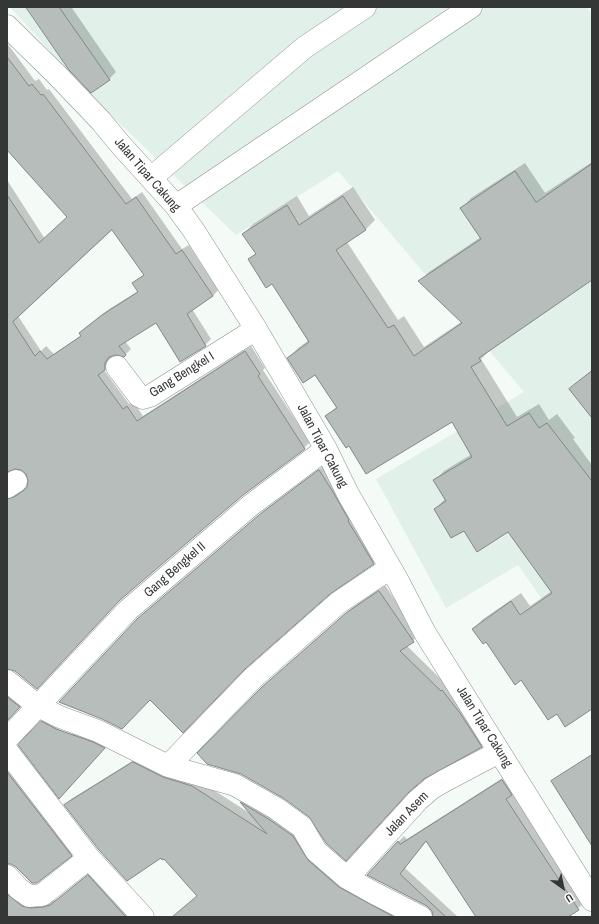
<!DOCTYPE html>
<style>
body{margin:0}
#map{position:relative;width:599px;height:924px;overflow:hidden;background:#f4fbf7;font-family:"Archivo Narrow",sans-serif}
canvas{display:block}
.frame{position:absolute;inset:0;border:8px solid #353736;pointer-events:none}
.north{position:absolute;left:543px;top:868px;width:40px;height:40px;-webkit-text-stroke:3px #fff;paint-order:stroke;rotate:147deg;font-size:11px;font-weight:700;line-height:16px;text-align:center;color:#353736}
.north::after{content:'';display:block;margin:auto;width:14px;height:18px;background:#353736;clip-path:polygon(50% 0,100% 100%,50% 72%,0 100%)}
</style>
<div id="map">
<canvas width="599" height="924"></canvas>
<div class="frame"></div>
<div class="north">U</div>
</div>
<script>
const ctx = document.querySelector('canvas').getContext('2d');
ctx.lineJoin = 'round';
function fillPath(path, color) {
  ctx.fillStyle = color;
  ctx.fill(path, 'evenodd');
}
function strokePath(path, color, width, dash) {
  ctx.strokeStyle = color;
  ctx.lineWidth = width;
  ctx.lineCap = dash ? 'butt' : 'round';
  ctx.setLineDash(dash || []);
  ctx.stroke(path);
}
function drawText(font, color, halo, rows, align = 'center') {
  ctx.font = font + ' "Archivo Narrow",sans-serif';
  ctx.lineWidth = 4;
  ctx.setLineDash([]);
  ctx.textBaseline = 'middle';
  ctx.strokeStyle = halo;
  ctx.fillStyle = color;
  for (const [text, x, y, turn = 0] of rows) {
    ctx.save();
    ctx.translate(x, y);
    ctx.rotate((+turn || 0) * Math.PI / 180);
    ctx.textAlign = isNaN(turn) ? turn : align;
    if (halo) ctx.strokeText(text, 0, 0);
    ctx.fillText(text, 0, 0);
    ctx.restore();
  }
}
const built = new Path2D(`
 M10 7H587L592 15V671L518 565 446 608 376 479 524 392 338 171 236 235 91 96Z`);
const shadow = new Path2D(`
 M32 7H74L72 8 116 72 109 79 91 91Z
 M7 43 35 81 39 79 47 90 49 89 132 199 142 192 182 249 189 245 218 290 213 296 192 309 211 339 205 345 181 361 156 322 125 341 131 349 125 355 116 354 111 356V364L104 370 129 404 133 401 143 416 251 346 265 368 263 370 310 442 304 448 7 659V498L12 494 20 492 28 487 29 481 27 473 22 469 15 468 7 472V180L45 239 68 217 7 149ZM112 229 145 274 134 283 138 291 109 309 86 327 80 333 82 335 54 354 46 346 41 351 18 316Z
 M592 162V278L490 350 481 359 517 417 539 404 549 420 557 414 575 438 573 439 592 465V707L557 712 522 679 473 629 483 619 521 593 530 606 552 591 509 531 464 529 435 509 445 499 434 481 444 471 472 454 452 421 350 444 326 417 337 406 315 373 289 358 298 348 309 340 272 282 249 259 256 253 243 234 253 224 297 196 309 216 353 187 375 220 365 230 347 242 398 320 404 316 424 347 461 322 420 281 429 272 481 237 462 208 471 198 525 163 545 193Z
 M592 370V416L570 389Z
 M325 465 379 557 373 563 329 593 144 613 266 509Z
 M385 585 419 635 407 646 448 686 487 740 481 746 269 681 353 607Z
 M7 689 24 702 7 720Z
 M45 719 69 737 77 729 110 742 65 792 20 745Z
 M592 754V844L553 781 558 776Z
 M139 757 198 780 251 814 241 802 247 797 411 917H173L198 896 164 857 65 805 71 799Z
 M7 758 77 849 71 855 17 867 11 863H7Z
 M504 777 513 791 512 793 584 903 570 915 571 917H478L427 840 405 868 458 917H434L432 909 427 905 368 874 404 836 407 839Z
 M94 870 132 911 125 917H7V882L50 902 57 899Z`);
const building = new Path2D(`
 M26 7H59L110 80 91 93 69 70Z
 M7 57 29 86 32 84 41 95 43 94 126 204 136 197 176 254 182 250 213 296 187 314 206 346 180 362 156 323 119 346 126 355 124 357 116 355 109 357 105 363V370L98 375 123 409 127 406 137 421 245 351 260 374 258 376 305 449 243 495 120 600 37 689 15 671 7 669V499L14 497 23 491 27 487 28 481 26 474 21 470 15 469 7 472V195L39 243 67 217 7 150ZM112 230 144 275 132 283 138 292 102 315 79 333 81 336 47 359 40 351 35 356 13 322Z
 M592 164V280L479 358 481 361 471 367 507 426 529 413 539 428 547 423 592 481V709L565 727 557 714 548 720 521 680 515 685 486 642 483 644 472 629 511 601 520 615 552 593 508 532 477 552 464 531 451 538 434 509 446 501 433 480 472 457 452 422 366 474 349 446 346 448 325 416 337 408 315 375 303 383 287 358 309 342 272 284 266 288 248 259 256 254 242 234 287 205 299 225 343 196 366 230 336 250 388 328 394 325 414 356 462 323 418 281 481 239 460 208 515 171 536 202Z
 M592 371V418L569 389Z
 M319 470 333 492 349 520 348 521 374 564 330 594 245 669 183 733 150 700 122 729 102 719 59 702 137 619 259 515Z
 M379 591 414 642 400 651 441 691 442 690 460 713 482 747 424 779 409 792 346 861 326 843 309 817 283 798 241 774 207 764 197 753 262 687 346 613Z
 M7 697 20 707 7 721Z
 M41 721 56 729 93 742 105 748 59 799 18 745Z
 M592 755V846L551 781Z
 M133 762 163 777 192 786 267 834 240 802 270 820 293 836 308 860 339 887 394 917H172L197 896 164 859 162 860 161 858 127 881 99 850 64 805Z
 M7 772 72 856 37 883H32L16 867 11 864H7Z
 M502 780 512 795 506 799 579 910 568 917H476L426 841 400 874 446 917H433L432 911 427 906 367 875 398 841 400 844Z
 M88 875 126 917H7V894L22 906 30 908 43 907 50 905Z`);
const minor = new Path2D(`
 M7 26 56 74 101 121 119 143 176 206 194 231 256 329 326 449 348 494 398 581 425 633 592 900
 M151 178 305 47 365 7
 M176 206 471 7
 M117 367 139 396 143 398 150 396 256 329
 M7 487 16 481
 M7 681 38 706 60 717 98 731 168 766 235 785 258 798 277 809 302 827 316 851 347 878 374 893 421 917
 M7 739 128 610 251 505 326 449
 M7 751 89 858 143 917
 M168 766 253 678 338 603 390 568
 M7 876 19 889 29 896 42 895 89 858
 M347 878 418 800 432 788 444 781 499 752`);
const streetNames = [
 ["Jalan Tipar Cakung",147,175,49],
 ["Gang Bengkel I",182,375,-32],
 ["Jalan Tipar Cakung",322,446,62],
 ["Gang Bengkel II",175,570,-41],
 ["Jalan Tipar Cakung",484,727,58],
 ["Jalan Asem",407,814,-46]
];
fillPath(built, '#e1f0e9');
fillPath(shadow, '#0003');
fillPath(building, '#b7bdba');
strokePath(building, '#818885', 1);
strokePath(minor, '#8b918e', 23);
strokePath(minor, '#fff', 22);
drawText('13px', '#353736', '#fff', streetNames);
</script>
